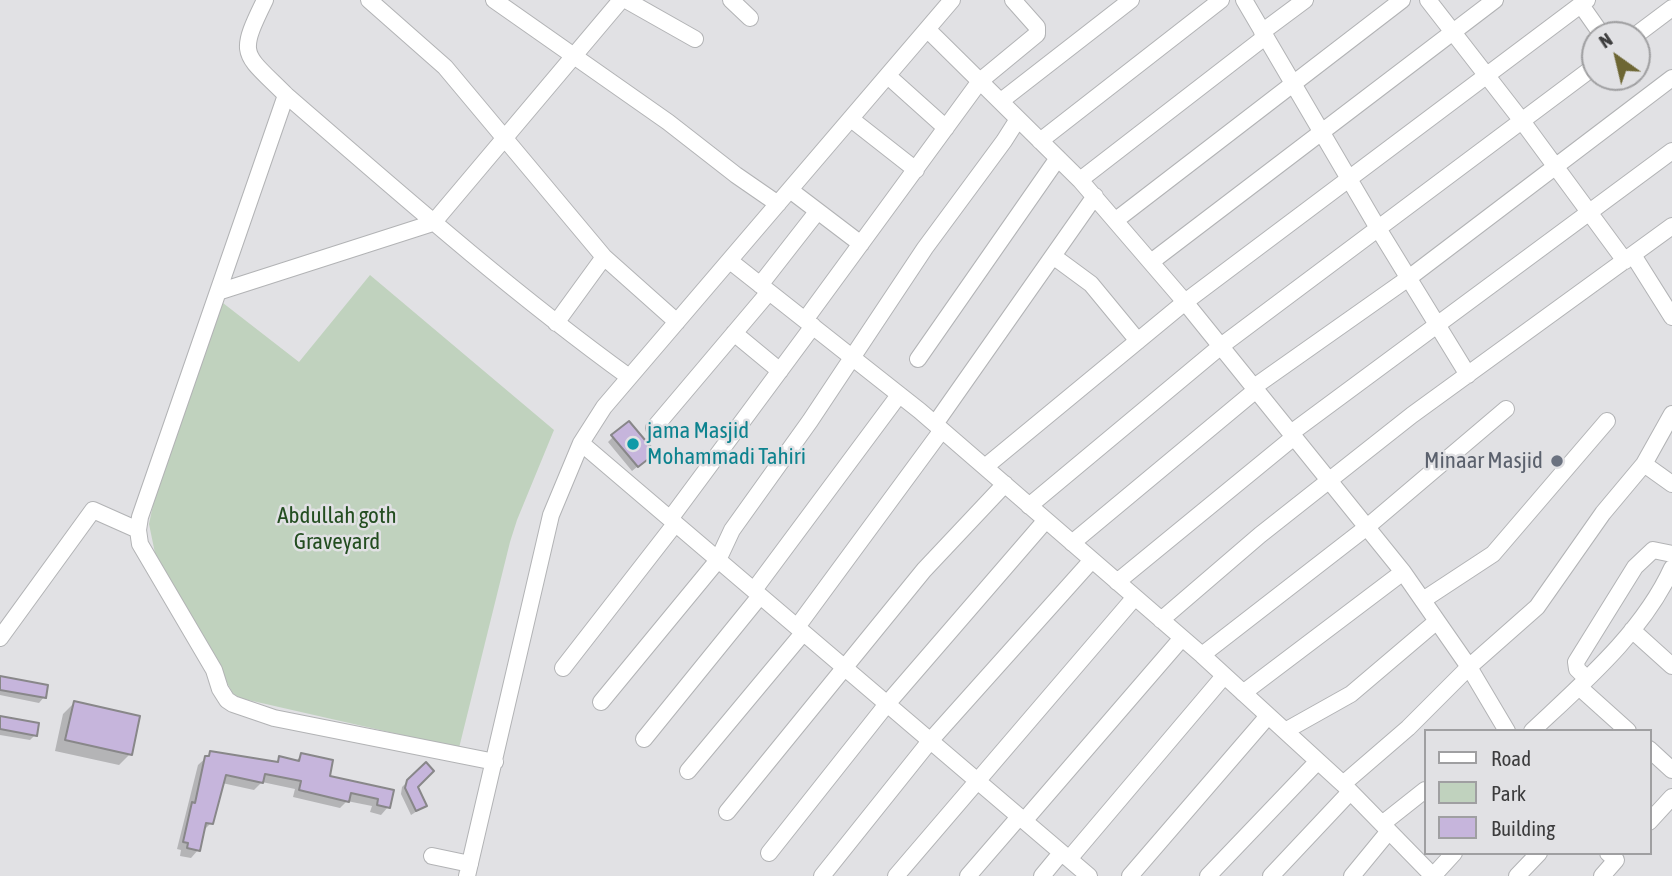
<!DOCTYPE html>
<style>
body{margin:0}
#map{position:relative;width:1672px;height:876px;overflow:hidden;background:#e1e1e4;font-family:"Asap Condensed",sans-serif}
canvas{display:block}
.legend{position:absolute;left:1424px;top:729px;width:228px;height:126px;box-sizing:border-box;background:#e1e1e4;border:2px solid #9f9fa1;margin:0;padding:9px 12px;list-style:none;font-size:21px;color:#3c3c3d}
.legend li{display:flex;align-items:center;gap:14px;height:35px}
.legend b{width:35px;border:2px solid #9f9fa1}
.north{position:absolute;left:1581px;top:21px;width:70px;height:70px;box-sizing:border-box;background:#e1e1e4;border:2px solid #9f9fa1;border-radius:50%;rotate:326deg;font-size:19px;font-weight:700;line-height:28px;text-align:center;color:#3c3c3d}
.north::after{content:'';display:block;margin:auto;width:24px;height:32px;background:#6d6633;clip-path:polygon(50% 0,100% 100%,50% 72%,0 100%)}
</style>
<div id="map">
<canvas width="1672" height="876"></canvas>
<ul class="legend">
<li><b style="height:9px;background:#fff"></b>Road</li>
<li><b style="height:19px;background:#c0d2be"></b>Park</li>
<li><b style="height:19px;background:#c6b5dc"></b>Building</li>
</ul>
<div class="north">N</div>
</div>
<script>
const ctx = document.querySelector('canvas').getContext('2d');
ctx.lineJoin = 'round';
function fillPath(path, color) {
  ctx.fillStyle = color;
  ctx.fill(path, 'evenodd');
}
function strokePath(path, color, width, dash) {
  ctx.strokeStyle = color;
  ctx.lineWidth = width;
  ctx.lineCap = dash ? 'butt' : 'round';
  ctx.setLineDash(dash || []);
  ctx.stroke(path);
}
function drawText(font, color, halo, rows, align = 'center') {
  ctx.font = font + ' "Asap Condensed",sans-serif';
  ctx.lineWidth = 5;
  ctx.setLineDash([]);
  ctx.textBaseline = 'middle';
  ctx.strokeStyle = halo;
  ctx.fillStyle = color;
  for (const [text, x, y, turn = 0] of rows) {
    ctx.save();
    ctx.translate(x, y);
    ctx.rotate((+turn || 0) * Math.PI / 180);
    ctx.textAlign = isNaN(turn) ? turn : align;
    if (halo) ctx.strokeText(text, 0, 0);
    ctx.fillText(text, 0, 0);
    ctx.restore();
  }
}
const green = new Path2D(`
 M370 275 554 430 517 520 510 542 459 748 235 697 156 558 149 524 156 491 223 303 299 362Z`);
const shadow = new Path2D(`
 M613 437 648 458 632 471 608 442Z
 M0 678 44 697 39 703 0 695Z
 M74 703 130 754 119 765 55 751 63 714Z
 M0 718 35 735 30 740 0 735Z
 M211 753 275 763 280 758 295 762 302 755 328 778 392 791 388 807 381 815 370 812 372 806 347 801 340 808 293 797 295 789 262 782 254 790 222 783 211 823 203 831 198 850 191 858 180 856 181 850 177 849 198 765Z
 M426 764 416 787 425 806 411 815 401 794 402 787Z`);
const building = new Path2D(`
 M629 421 656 453 638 467 611 435Z
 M0 676 48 685 46 698 0 690Z
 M74 701 140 716 132 755 65 740Z
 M0 716 39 723 37 736 0 729Z
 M210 751 278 762 279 756 299 761 301 753 333 760 330 776 394 790 390 808 377 805 378 799 351 793 349 802 299 790 301 781 265 774 263 783 226 775 213 824 206 823 200 851 187 848 188 843 183 842 192 802 195 803 205 756H209Z
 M426 762 434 771 418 787 427 806 416 811 405 788 407 780Z`);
const minor = new Path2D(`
 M265 0C237 57 243 52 286 95L140 517 138 530 140 544 214 670 220 689 227 700 233 704 274 718 495 762
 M369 0 445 67 604 257 677 322
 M494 0 668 122 736 175 778 204
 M626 0 695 39
 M731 0 750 18
 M1244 0 1379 230 1468 375
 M1428 0 1522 121 1625 261
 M1581 5 1602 35
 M928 30 1080 180 1185 302 1403 572 1469 667 1507 731
 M1262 32 1305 0
 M1636 35 1672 8
 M888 76 946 128
 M286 95C398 192 509 290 629 377
 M1001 101 1131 0
 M851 119 916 170
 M1040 141 1221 0
 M1080 180 1265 37
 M790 190 861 244
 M1116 220 1402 0
 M1633 255 1672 317
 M1053 256 1091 284 1138 341
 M730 261 920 411 1202 655 1343 784 1433 876
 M1151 262 1495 0
 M760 285 817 212
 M218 292 433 223 621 0
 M805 320 980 81 1037 34V27L1013 0
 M556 323 604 257
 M734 333 780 371
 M918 359 1058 158
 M1254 387 1410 277 1672 78
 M935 424 1095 196
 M654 428 769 292
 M1291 433 1672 151
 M581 443 1089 876
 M1644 464 1672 484
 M985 467 1185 302 1587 0
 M1029 506 1221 346 1595 66
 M670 519 813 326
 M1072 543 1256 390
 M1117 582 1294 437
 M754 590 899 395
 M1423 600 1493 554 1607 421
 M1161 620 1260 535 1412 415 1672 226
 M797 627 942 430
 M1632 630 1672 666
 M0 638 93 510 138 530
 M1202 655 1367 527 1506 409
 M563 668 675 524
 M1587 679 1577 669 1576 662 1635 567 1653 550 1672 554
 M1579 687 1628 731
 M1243 693 1403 572
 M601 702 718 560 732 530 810 421 925 248 1004 141 1018 119
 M1285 731 1351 694 1437 621
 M1532 731C1583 683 1643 632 1672 568
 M644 739 760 596
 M1649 749 1672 770
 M688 771 803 633
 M1343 784 1408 728 1469 667 1537 607 1603 513 1644 464 1672 414
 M727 812 924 570 1005 484
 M1024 821 1182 638
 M1649 822 1672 797
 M1382 824 1425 790
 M769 853 887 704 1046 520
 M432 856 470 864
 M1069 859 1224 676
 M467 876 551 515 581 443 604 407 952 0
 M822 876 930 741 1092 560
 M896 876 1135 597
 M968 876 1019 817
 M1042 876 1061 853
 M1130 876 1268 716
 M1208 876 1318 761
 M1271 876 1350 792
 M1352 876 1389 831
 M1433 876 1454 853
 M1517 876 1539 853
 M1602 876 1616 860 1608 853`);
const markers = [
 [633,444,7,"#0f9aa8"],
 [1557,461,7,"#6b7280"]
];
const cultureNames = [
 ["jama Masjid",647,431],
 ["Mohammadi Tahiri",647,457]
];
const worshipNames = [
 ["Minaar Masjid",1543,461]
];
const parkNames = [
 ["Abdullah goth",337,516],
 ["Graveyard",337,542]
];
fillPath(green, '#c0d2be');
fillPath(shadow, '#0003');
fillPath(building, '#c6b5dc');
strokePath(building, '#888789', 2);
strokePath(minor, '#b2b3b5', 18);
strokePath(minor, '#fff', 16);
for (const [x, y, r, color] of markers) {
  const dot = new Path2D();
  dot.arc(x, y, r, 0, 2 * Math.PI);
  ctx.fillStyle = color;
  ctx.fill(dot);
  strokePath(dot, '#e1e1e4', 2.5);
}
drawText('23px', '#0d838f', '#e1e1e4', cultureNames, 'left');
drawText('23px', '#5b616d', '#e1e1e4', worshipNames, 'right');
drawText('23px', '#234d20', '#e1e1e4', parkNames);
</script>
